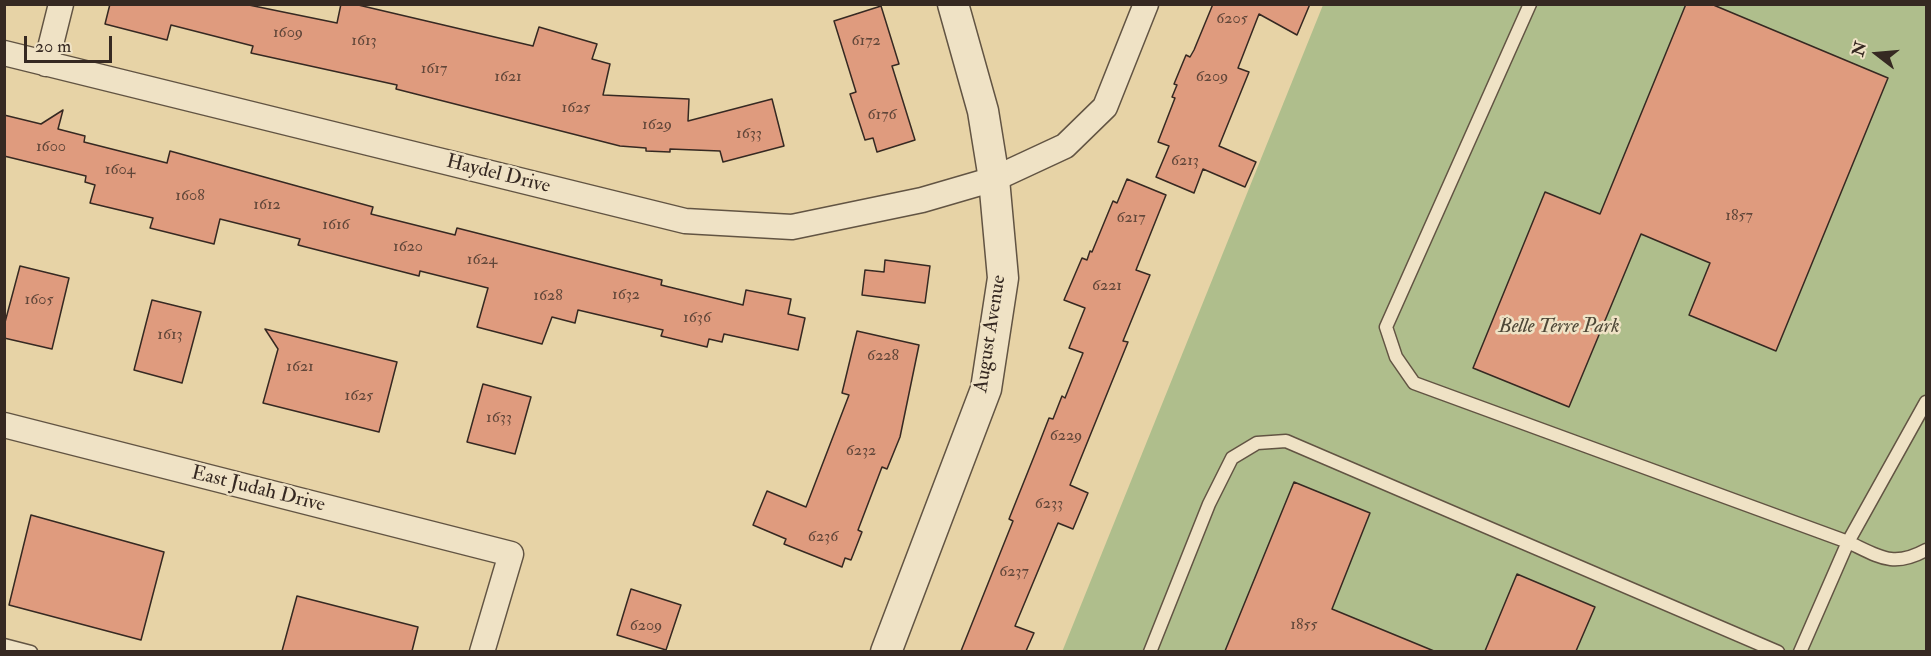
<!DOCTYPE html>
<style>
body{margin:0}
#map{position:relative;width:1931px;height:656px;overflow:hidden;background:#e7d3a6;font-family:"IM FELL Double Pica",serif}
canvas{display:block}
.frame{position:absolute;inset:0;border:6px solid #362922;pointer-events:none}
.north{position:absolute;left:1847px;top:24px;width:60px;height:60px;-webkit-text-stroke:4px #efe2c5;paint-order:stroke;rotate:286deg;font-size:16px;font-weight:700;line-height:24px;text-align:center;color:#362922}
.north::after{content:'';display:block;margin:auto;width:21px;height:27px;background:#362922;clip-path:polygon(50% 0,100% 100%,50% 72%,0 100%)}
.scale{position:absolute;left:24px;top:36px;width:88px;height:27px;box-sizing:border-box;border:3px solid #362922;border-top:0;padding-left:8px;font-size:18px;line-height:21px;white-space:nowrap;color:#362922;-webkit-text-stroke:4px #efe2c5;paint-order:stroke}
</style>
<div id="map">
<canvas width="1931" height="656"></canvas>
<div class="frame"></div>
<div class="north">N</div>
<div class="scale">20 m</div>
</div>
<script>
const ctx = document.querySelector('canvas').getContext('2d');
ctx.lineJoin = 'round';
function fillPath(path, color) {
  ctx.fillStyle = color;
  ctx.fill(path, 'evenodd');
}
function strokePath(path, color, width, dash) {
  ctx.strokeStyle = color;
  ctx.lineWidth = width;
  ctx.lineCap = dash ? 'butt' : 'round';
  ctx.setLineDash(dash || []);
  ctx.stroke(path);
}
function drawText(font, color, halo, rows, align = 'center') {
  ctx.font = font + ' "IM FELL Double Pica",serif';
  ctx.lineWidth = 5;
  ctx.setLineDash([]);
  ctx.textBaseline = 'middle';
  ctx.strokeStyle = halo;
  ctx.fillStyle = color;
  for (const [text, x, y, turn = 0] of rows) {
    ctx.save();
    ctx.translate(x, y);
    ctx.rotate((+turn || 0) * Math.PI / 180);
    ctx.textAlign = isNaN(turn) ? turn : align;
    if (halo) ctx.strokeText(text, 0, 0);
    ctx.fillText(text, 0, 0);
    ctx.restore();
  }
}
const green = new Path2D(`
 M1323 5H1926V651L1062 652Z`);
const building = new Path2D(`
 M110 4H244L337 23 341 4H354L533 46 539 27 597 44 592 59 610 64 603 95 689 99 688 121 772 99 784 146 723 162 720 151 670 149V152L646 151V148L620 146 396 89 397 85 251 53 253 46 171 25 167 40 105 24Z
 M1213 4H1310L1297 35 1259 14 1238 68 1249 72 1219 146 1256 162 1245 187 1203 169 1194 193 1156 177 1169 146 1158 142 1175 98 1172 97 1177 85 1174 84 1186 55 1190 57 1194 50Z
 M1686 4H1711L1888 78 1776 351 1689 315 1710 263 1641 234 1569 407 1473 368 1545 192 1600 214Z
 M881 6 899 64 892 66 915 140 877 152 873 138 865 140 850 94 856 92 834 21Z
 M63 110 58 129 85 136 84 142 167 163 170 151 373 207 371 214 455 235 457 228 662 280 661 285 743 305 746 290 791 299 788 314 805 318 798 350 724 334 722 342 709 339 707 347 661 336 663 330 578 310 575 323 552 317 542 344 477 327 488 288 420 271 419 276 298 245 300 239 220 219 214 244 150 228 153 218 90 203 95 185 85 182 86 176 4 156V115L41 124Z
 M1127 179 1166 195 1136 270 1150 275 1123 341 1128 342 1070 485 1088 493 1073 529 1058 523 1015 626 1034 633 1026 651H961L1013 521 1009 519 1035 454 1049 418 1053 419 1062 396 1065 398 1083 353 1069 348 1085 308 1064 300 1082 258 1087 260 1090 251 1092 252 1113 201 1117 203Z
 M885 260 930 266 925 303 862 295 865 270 884 272Z
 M20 266 69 278 52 349 4 338V326Z
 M152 300 201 312 182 383 134 370Z
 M265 329 397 362 379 432 263 403 278 349Z
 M857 331 919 345 900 437 887 469 882 467 858 530 862 532 851 560 845 558 842 567 784 544 786 539 753 525 767 491 806 507 849 395 842 393Z
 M483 384 531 397 515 454 467 442Z
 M1294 482 1370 513 1332 609 1434 651H1225Z
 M31 515 164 552 141 640 9 605Z
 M1517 574 1595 607 1576 651H1485Z
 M631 589 681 605 666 650 617 635Z
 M297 596 418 627 412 651H282Z`);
const service = new Path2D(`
 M1530 4 1386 327 1396 357 1414 383 1848 542C1880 557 1893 568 1926 550
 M4 645 31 652
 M1150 652 1209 504 1232 458 1257 443 1286 441 1778 652
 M1800 652 1848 542 1926 402`);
const minor = new Path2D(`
 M4 53 685 221 792 227 922 200 994 179 1065 146 1105 107 1146 4
 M46 64 61 4
 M4 425 511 554 482 652`);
const tertiary = new Path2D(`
 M886 652 986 389 1003 278 994 179 983 111 953 4`);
const numberNames = [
 ["6205",1232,20],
 ["1609",288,34],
 ["1613",364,42],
 ["6172",866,42],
 ["1617",434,70],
 ["1621",508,78],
 ["6209",1212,78],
 ["1625",576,109],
 ["6176",882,116],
 ["1629",657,126],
 ["1633",749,135],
 ["1600",51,148],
 ["6213",1185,162],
 ["1604",120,171],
 ["1608",190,197],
 ["1612",267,206],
 ["1857",1739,217],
 ["6217",1131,219],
 ["1616",336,226],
 ["1620",408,248],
 ["1624",482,261],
 ["6221",1107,287],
 ["1632",626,296],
 ["1628",548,297],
 ["1605",39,301],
 ["1636",697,319],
 ["1613",170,336],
 ["6228",883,357],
 ["1621",300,368],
 ["1625",359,397],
 ["1633",499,419],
 ["6229",1066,437],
 ["6232",861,452],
 ["6233",1049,505],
 ["6236",823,538],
 ["6237",1014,573],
 ["1855",1304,626],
 ["6209",646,627]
];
const streetNames = [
 ["Haydel Drive",498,175,14],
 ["August Avenue",991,334,-81],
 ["East Judah Drive",258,490,14]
];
const parkNames = [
 ["Belle Terre Park",1559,328]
];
fillPath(green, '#afbe8c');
fillPath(building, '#df9b7e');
strokePath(building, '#362922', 1.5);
strokePath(service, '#625443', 15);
strokePath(minor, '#625443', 27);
strokePath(tertiary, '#625443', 33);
strokePath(service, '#efe2c5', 12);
strokePath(minor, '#efe2c5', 24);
strokePath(tertiary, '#efe2c5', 30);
drawText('16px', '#604639', null, numberNames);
drawText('20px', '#362922', '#efe2c5', streetNames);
drawText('italic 20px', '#4e4737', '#efe2c5', parkNames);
</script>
